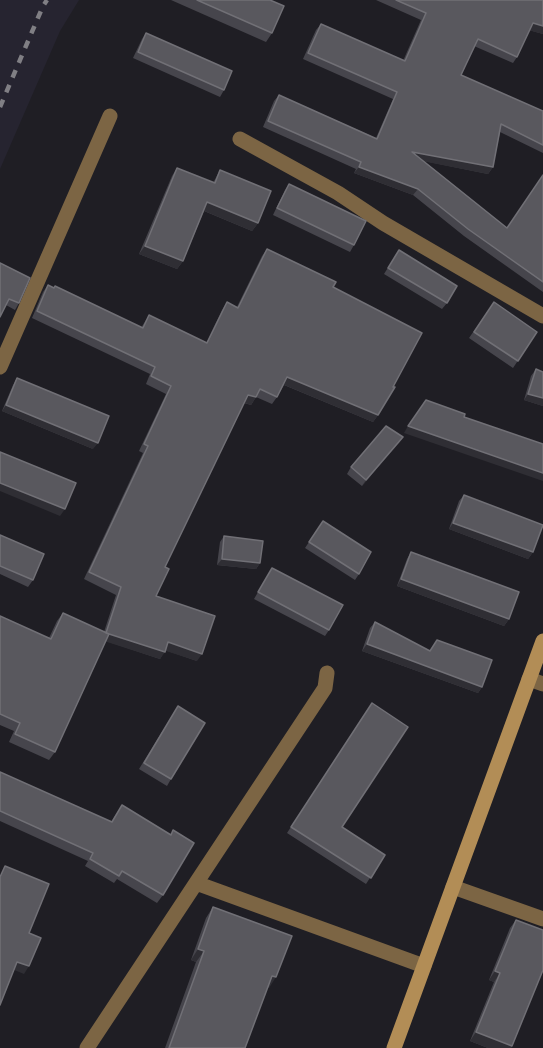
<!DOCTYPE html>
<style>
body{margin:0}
canvas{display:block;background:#1f1e24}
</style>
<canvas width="543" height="1048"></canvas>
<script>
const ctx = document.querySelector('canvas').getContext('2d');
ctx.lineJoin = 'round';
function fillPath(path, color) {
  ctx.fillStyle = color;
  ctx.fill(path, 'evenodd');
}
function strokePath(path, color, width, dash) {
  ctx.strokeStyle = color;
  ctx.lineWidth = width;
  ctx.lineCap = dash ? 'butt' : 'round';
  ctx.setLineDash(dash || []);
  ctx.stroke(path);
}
const built = new Path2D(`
 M0 0H79L60 31 0 169Z`);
const street = new Path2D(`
 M240 139 338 193 383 223 543 316
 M0 367 110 116
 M529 679 543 684
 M196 883 424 966
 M453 887 543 919
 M87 1048 325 688 327 673`);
const secondary = new Path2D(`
 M394 1048 543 641`);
const rail = new Path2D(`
 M0 107 43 6 47 0`);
const wall = new Path2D(`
 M171 0H270L272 33 266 42Z
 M376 0H543V34L529 30 517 57 513 63 474 46 461 75 543 111V153L500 132 493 167 488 174 424 161 507 228 543 175V292L464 236 413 195 354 173 356 169 263 127 274 101 279 95 376 138 393 99 303 59 316 30 321 24 403 61 421 20Z
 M146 33 224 90 220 97 133 58 142 39Z
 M177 168 213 183 220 170 258 223 252 231 204 211 183 261 177 269 139 254 172 176Z
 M289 184 354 245 350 252 273 215 285 190Z
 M267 249 333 287 378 415 373 422 284 385 277 397 272 404 256 397 251 405 244 403 165 567 156 596 197 661 165 650 160 659 106 641 55 752 49 760 9 742 14 731 0 725V616L49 638 57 621 63 613 104 632 116 595 84 579 143 453 139 451 166 394 146 384 150 374 32 318 43 292 48 285 141 328 149 315 206 343 222 310 227 302 237 307 262 256Z
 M399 250 447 303 442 309 384 274Z
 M0 263 19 303 15 310 6 305Z
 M494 302 537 332 513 368 469 338Z
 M536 369 543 372V406L524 400 531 376Z
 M17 378 93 449 2 411 13 385Z
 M403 437 362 486 347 474 351 467Z
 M464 495 533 552 528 559 449 529 459 501Z
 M323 521 359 574 355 580 305 548Z
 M0 535 33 580 28 587 0 574Z
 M224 536 260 563 256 569 217 565 220 542Z
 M411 552 509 619 504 626 397 586 407 559Z
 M272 568 329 630 325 636 254 599Z
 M375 622 430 651 437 640 482 687 478 693 362 651 370 628Z
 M372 703 342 827 385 855 366 884 287 833Z
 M178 706 171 779 167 786 139 769Z
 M0 772 111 822 122 805 163 895 157 903 117 879 114 883 85 866 88 861 0 821Z
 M213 907 269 988 267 987 245 1048H165L196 962 191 960 206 918Z
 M516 920 512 1046 511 1048H488L470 1041 494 982 489 980 510 928Z`);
const shadedWall = new Path2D(`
 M533 23 543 26V34L528 30Z
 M412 152 493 167 488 174 407 158Z
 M359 167 418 189 413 195 354 173Z
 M207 202 258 223 252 231 202 210Z
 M145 246 183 261 177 269 139 254Z
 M287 377 378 415 373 422 282 384Z
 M528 394 543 398V406L524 400Z
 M248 395 256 397 251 405 242 402Z
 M6 405 98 443 93 449 2 411Z
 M408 426 543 473V481L404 433Z
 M403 437 399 443 362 486 366 480Z
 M0 483 65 509 60 516 0 491Z
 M453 523 533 552 528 559 449 529Z
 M222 559 260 563 256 569 217 565Z
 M401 579 509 619 504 626 397 586Z
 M106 633 165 652 160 659 101 640Z
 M168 642 202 654 197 661 163 650Z
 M367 644 482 687 478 693 362 651Z
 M198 949 204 951 196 962 191 960Z
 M17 962 29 966 24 974 12 969Z
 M495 971 500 973 494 982 489 980Z
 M272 976 276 977 269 988 264 986Z
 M476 1032 512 1046 511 1048H488L470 1041Z`);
const building = new Path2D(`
 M197 0H270L284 6 272 33Z
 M396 0H543V26L533 23 517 57 478 39 461 75 543 111V145L501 124 493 167 412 152 507 228 543 175V282L468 229 418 189 359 167 361 162 268 121 279 95 377 139 397 92 308 53 321 24 405 61 426 13Z
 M146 33 232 71 224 90 138 52Z
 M177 168 215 183 220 170 271 191 258 223 207 202 183 261 145 246Z
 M289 184 366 221 354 245 277 208Z
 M267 249 336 282 333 287 422 333 393 387H395L378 415 287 377 277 397 260 389 256 397 248 395 165 567 169 569 156 596 215 616 202 654 168 642 165 652 106 633 121 587 89 572 148 446 144 444 171 386 151 376 155 367 37 311 48 285 54 288 55 286 143 328 149 315 207 343 227 302 238 308Z
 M399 250 457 286 447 303 388 268Z
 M0 263 30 278 19 303 9 299 0 317Z
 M494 302 537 332 518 361 474 332Z
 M536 369 543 372V398L528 394Z
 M17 378 109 416 98 443 6 405Z
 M426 400 465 414 464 417 543 444V473L408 426Z
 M386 426 403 437 366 480 351 467Z
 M0 452 76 483 65 509 0 483Z
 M464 495 543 525 533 552 453 523Z
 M323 521 371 552 359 574 309 542Z
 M0 535 44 554 33 580 0 566Z
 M224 536 263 541 260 563 222 559Z
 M411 552 519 592 509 619 401 579Z
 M272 568 343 605 329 630 258 592Z
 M63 613 109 634 55 752 15 734 20 723 0 714V616L51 639Z
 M375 622 430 651 437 640 492 660 482 687 367 644Z
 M372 703 408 727 342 827 385 855 371 878 291 827Z
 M178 706 205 723 171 779 144 763Z
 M0 772 112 822 122 805 171 835 173 830 194 843 163 895 122 871 119 876 90 859 93 853 0 811Z
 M5 866 49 884 29 933 41 938 29 966 17 962 0 1005V877Z
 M213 907 292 936 276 977 272 976 245 1048H169L204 951 198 949Z
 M516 920 543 930V970L512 1046 476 1032 500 973 495 971Z`);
fillPath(built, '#262430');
strokePath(street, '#7c6544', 15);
strokePath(secondary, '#b28d56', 15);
strokePath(rail, '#807f84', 4.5, [8, 8]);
fillPath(wall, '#46454c');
fillPath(shadedWall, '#2f2e34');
fillPath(building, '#59585e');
strokePath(building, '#717076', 1.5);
</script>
